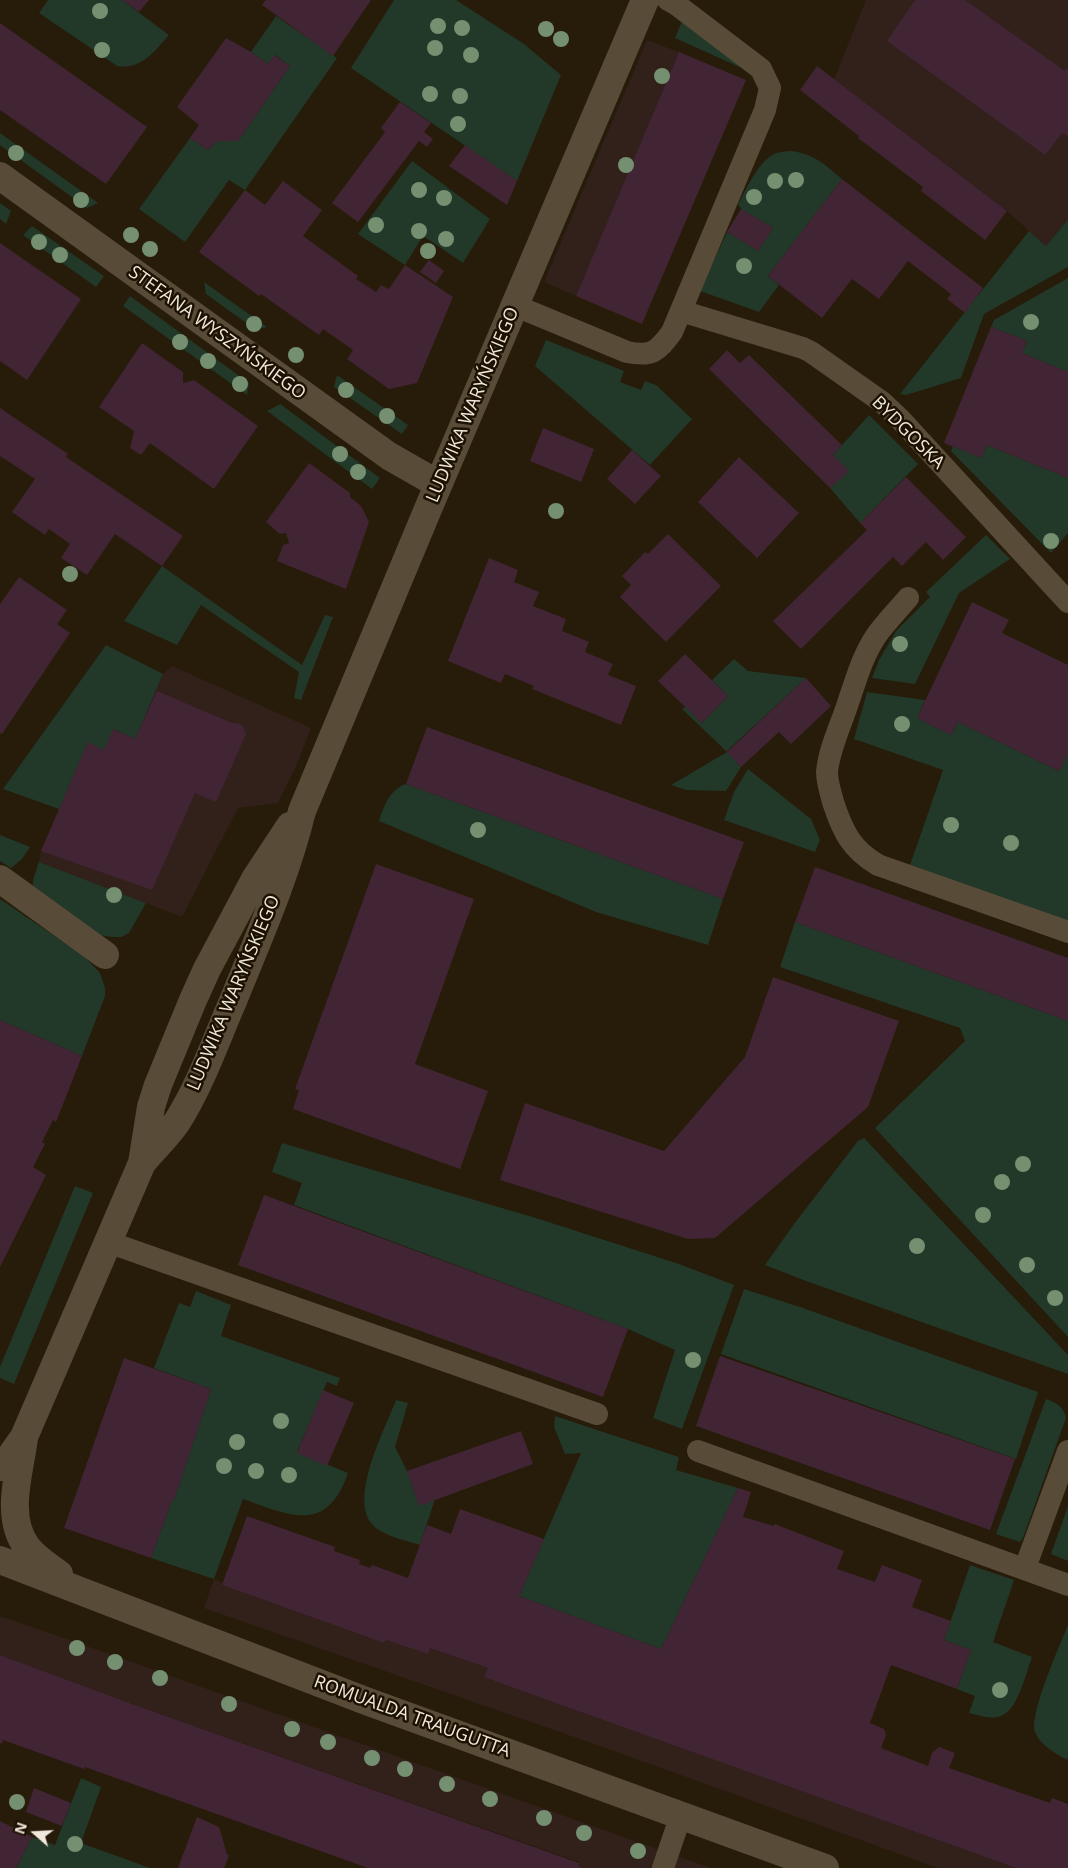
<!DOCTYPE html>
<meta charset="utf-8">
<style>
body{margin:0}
#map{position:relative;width:1068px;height:1868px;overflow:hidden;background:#271b09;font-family:"Open Sans",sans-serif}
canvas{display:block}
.north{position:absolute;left:10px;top:1808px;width:50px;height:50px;-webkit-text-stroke:4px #1d1202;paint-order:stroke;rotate:289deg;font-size:14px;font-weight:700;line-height:20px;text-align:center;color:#f0e8dc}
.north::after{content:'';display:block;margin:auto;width:18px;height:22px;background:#f0e8dc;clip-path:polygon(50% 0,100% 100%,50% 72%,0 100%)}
</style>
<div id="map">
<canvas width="1068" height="1868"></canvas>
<div class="north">N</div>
</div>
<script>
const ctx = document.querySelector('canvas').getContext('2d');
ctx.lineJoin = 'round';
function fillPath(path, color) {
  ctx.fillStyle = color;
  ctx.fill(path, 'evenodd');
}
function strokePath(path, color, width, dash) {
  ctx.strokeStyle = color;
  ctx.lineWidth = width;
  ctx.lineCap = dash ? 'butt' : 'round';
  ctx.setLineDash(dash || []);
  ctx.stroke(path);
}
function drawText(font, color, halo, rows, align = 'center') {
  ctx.font = font + ' "Open Sans",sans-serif';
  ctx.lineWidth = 5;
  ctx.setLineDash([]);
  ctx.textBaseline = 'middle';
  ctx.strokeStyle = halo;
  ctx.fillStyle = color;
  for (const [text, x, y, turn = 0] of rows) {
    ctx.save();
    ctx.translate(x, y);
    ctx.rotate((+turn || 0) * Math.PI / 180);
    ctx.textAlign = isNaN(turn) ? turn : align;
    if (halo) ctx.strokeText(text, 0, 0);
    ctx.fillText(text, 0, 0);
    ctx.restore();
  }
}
const commercial = new Path2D(`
 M866 0H1068V219L1046 246 1007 211 834 79Z
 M647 40 679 52 576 296 544 282Z
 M172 666 311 728 296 766 278 803 238 808 182 917 39 862 41 851 88 742 113 729 135 738 163 674Z
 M214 1579 223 1583 222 1585 384 1643 386 1640 428 1654 430 1648 488 1668 484 1677 497 1682 1016 1868H938L617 1752 204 1608Z
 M0 1616 64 1638 711 1868H584L578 1866 579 1862 135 1705 0 1655Z`);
const green = new Path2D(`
 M48 0H122L169 35C154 52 141 70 117 66L39 13Z
 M394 0H456L524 44 561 75 517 181 351 68Z
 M276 16 337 58 245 190 229 180 185 242 139 209 190 138 208 150 217 141H238L290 66 275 55 268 64 251 52Z
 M682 21 746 70 675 38Z
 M0 133 98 203 87 208 0 145Z
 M792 151C816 155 824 164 842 179L768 276 779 285 759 312 700 291 727 232 758 251 773 228 741 209 738 204C747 188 758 161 776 153 780 152 787 151 792 151Z
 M412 161 490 219 463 263 423 236 405 265 358 234Z
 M0 203 11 211 6 224 0 219Z
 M1068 219V267L984 314 961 378 906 395 900 394 1029 231 1046 246Z
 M32 226 104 276 96 287 23 235Z
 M1068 278V372L1022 353 1027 341 991 327 994 320Z
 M204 282 267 327 256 330 206 294Z
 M130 296 249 383 247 395 123 306Z
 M546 340 624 371 620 382 641 390 645 381 656 385 692 419 650 465 535 366Z
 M337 375 408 425 402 434 334 387Z
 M280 404 380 478 372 489 267 411Z
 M869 415 918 464 860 523 830 488 848 471 833 455Z
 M987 445 1068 478V533L1051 553 951 451 953 446 981 458Z
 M986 535 1010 559 959 593 915 684 872 678 879 660 896 631 930 597 926 592Z
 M162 566 302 665 325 615 333 617 301 700 294 698 299 672 201 605 177 645 124 621Z
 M106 645 163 674 135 739 114 729 104 750 88 743 59 809 3 789Z
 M734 659 748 671 806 678 727 751 741 767 726 791 686 790 671 785 727 752 682 709 686 707 702 723 728 696 712 680Z
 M867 692 925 700 917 718 951 735 958 722 1059 771 1068 753V923L910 865 943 770 854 739Z
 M748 769 811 819 820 840 815 852 724 820 734 792Z
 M406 784 723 899 708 945 596 912 379 821C384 806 390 789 406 784Z
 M0 835 30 847 22 859 11 868 0 861Z
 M39 862 146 903 129 933 121 937H112L99 935 92 930 33 886V880Z
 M0 899 84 956 100 973 105 988V996L82 1056 0 1020Z
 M795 922 1068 1021V1337L875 1128 965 1041 960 1028 780 967Z
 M864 1138 1068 1355V1374L806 1281 765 1265 794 1224 858 1141Z
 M282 1143 539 1219 679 1264 734 1285 682 1429 653 1418 675 1350 628 1329 294 1205 302 1183 272 1172Z
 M75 1186 93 1193 14 1384 0 1378V1367Z
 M744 1289 800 1307 1038 1392 1016 1459 721 1354Z
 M196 1291 231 1305 221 1336 340 1378 337 1386 327 1382 297 1452 348 1473C327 1534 291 1516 243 1499L214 1579 151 1558 172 1500H174L211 1389 154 1368 179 1303 190 1307Z
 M1046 1399C1057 1403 1064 1407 1066 1418L1023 1538 1020 1542 996 1534Z
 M396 1400 408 1403 395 1447 407 1471 419 1505 435 1499 420 1545C405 1540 381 1536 371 1523 350 1495 385 1429 396 1400Z
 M555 1416 679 1457 676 1470 738 1488 661 1649 519 1596 581 1453 565 1454 554 1427Z
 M1068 1506V1561L1051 1554Z
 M970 1565 1014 1580 993 1642 1032 1657C1026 1673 1018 1710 1001 1716 991 1720 978 1715 969 1713L975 1696 957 1689 971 1650 944 1640Z
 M1068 1625V1756L1067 1760C1055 1753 1040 1745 1035 1732 1029 1714 1060 1645 1068 1625Z
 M81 1778 101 1787 81 1843 150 1868H16L32 1837 55 1845Z`);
const building = new Path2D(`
 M122 0H149L139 12Z
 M266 0H371L333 56 262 5Z
 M915 0H965L1065 71 1068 67V136L1062 133 1045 155 887 41Z
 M0 23 147 127 106 184 0 110Z
 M226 38 251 52 268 64 274 55 290 66 238 141H217L208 150 190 138 199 125 177 107Z
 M679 52 746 80 642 324 576 296Z
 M817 66 1007 211 985 240 921 191 923 187 858 138 859 136 800 90Z
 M400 102 431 123 424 132 433 139 427 147 419 141 358 222 332 203 385 132 381 128Z
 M465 145 517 181 507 205 449 166Z
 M842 179 983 288 965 313 947 299 951 294 908 261 879 299 852 279 822 318 768 276Z
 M283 181 322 210 303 236 358 276 356 279 376 292 381 285 389 289 405 265 453 297 417 383 389 389 347 359 353 350 323 329 319 335 261 294 259 296 199 252 245 190 265 205Z
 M741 209 773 228 758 251 727 232Z
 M0 243 81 299 27 380 0 361Z
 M429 260 444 271 436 283 420 272Z
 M991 327 1027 341 1022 353 1068 372V478L987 445 981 458 944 443Z
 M142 343 183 372V383L194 380 258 426 214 489 150 443 141 455 130 448 134 431 99 407Z
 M727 350 740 363 749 355 842 445 833 455 849 471 830 488 709 369Z
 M0 408 68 454 66 457 183 536 162 566 115 534 87 575 61 558 70 544 49 529 45 535 12 512 35 479 0 456Z
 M543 428 594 449 581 482 530 461Z
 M632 450 661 476 635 504 607 479Z
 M739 457 799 513 757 558 698 502Z
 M309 463 350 493V497L361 506 369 522 346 589 277 561 283 545 289 543 286 533 280 534 266 522Z
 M906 477 966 537 943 560 926 542 902 566 893 557 801 649 773 621 867 530 860 523Z
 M668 534 721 586 666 642 620 597 631 585 622 576 645 552 648 554Z
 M489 558 518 570 514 582 539 592 533 606 566 619 562 631 589 642 585 652 613 664 608 675 636 686 621 725 532 689 534 686 505 674 501 683 448 661Z
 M19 577 67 610 57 624 70 633 2 734 0 733V604Z
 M972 602 1009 620 1002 633 1068 665V753L1059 771 958 722 951 735 917 718Z
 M685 654 728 696 702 723 658 681Z
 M806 678 831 706 791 744 779 732 741 767 727 752Z
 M157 691 232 723H238L243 727 246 734 216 802 195 793 152 890 41 851 88 742 104 750 113 729 135 739Z
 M427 727 744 842 723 899 406 784Z
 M376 864 474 899 415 1064 488 1091 460 1169 293 1109 299 1090 295 1089Z
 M815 867 1068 958V1021L795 922Z
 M773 977 899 1021 868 1107 715 1238 688 1239 500 1180 525 1103 664 1151 745 1057Z
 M0 1020 82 1056 56 1122 53 1120 42 1142 45 1144 33 1167 46 1175 0 1267Z
 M264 1195 628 1329 603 1397 238 1265Z
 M720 1356 1015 1459 990 1530 696 1426Z
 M124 1358 211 1389 174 1500H172L151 1558 64 1528Z
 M323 1390 354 1403 327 1466 297 1453Z
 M521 1431 533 1464 419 1506 407 1471Z
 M738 1488 751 1492 743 1517 774 1526 775 1524 844 1551 837 1569 875 1582 882 1565 922 1580 912 1607 951 1621 944 1640 971 1650 957 1689 891 1665 870 1723 884 1729 886 1735 881 1748 928 1766 932 1753 939 1747 955 1753 949 1768 1050 1803 1052 1798 1068 1804V1868H1016L497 1682 484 1677 488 1668 430 1648 428 1654 386 1640 384 1643 222 1585 247 1516 335 1547 334 1551 360 1560 359 1564 370 1568 372 1565 408 1578 427 1525 451 1534 460 1509 544 1539 519 1596 661 1649Z
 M0 1655 135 1705 579 1863 578 1866 583 1868H368L85 1767 84 1769 3 1740 2 1744 0 1743Z
 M34 1788 71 1803 62 1826 26 1812Z
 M197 1817 219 1827 227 1854 229 1856 224 1868H178Z
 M0 1821 32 1837 16 1868H0Z`);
const lane = new Path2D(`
 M516 306 627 352C652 357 657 352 672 332L765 110 770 88 761 69 677 5 668 0
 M681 311 803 348 811 352 882 402 900 419 1068 602
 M908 598C897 611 885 623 876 636 862 657 856 680 848 703 841 725 829 749 827 772 827 783 831 793 833 802 843 832 851 849 878 865L1068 932
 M108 1242 597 1414
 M698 1451 1068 1585
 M1025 1568 1068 1451
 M663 1868 681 1815`);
const street = new Path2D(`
 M0 176 389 456 438 484
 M0 879 105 955`);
const secondary = new Path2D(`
 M142 1163C154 1149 167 1136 177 1122 200 1086 216 1040 233 1001 258 939 286 877 302 811L428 509 645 0
 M24 1438C20 1471 4 1517 27 1547 35 1558 48 1566 59 1574
 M0 1467 7 1461 24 1437 142 1163 151 1107 158 1085 193 1000 207 969 255 879 290 826
 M0 1560 366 1701 825 1868`);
const trees = [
 [100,11],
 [438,26],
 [462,28],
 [546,29],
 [561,39],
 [435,48],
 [102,50],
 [471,55],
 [662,76],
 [430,94],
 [460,96],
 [458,124],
 [16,153],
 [626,165],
 [796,180],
 [775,181],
 [419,190],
 [754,197],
 [444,198],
 [81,200],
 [376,225],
 [419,231],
 [131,235],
 [446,239],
 [39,242],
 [150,249],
 [428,251],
 [60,255],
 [744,266],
 [1031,322],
 [254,324],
 [180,342],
 [296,355],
 [208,361],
 [240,384],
 [346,390],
 [387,416],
 [340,454],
 [358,472],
 [556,511],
 [1051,541],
 [70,574],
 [900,644],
 [902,724],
 [951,825],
 [478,830],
 [1011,843],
 [114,895],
 [1023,1164],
 [1002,1182],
 [983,1215],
 [917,1246],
 [1027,1265],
 [1055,1298],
 [693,1360],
 [281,1421],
 [237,1442],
 [224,1466],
 [256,1471],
 [289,1475],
 [77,1648],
 [115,1662],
 [160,1678],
 [1000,1690],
 [229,1704],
 [292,1729],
 [328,1742],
 [372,1758],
 [405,1769],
 [447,1784],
 [490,1799],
 [17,1802],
 [544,1818],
 [584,1833],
 [75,1844],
 [638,1851]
];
const streetNames = [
 ["STEFANA WYSZYŃSKIEGO",217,333,36],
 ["LUDWIKA WARYŃSKIEGO",473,405,-67],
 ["BYDGOSKA",908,433,45],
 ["LUDWIKA WARYŃSKIEGO",234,993,-67],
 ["ROMUALDA TRAUGUTTA",412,1717,20]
];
fillPath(commercial, '#32201b');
fillPath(green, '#223829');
fillPath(building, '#422535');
strokePath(lane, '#584b37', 22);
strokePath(street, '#584b37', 28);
strokePath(secondary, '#584b37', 28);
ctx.fillStyle = '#758f71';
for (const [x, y] of trees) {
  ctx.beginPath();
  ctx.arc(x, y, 8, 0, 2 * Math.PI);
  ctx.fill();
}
drawText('18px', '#f0e8dc', '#1d1202', streetNames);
</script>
